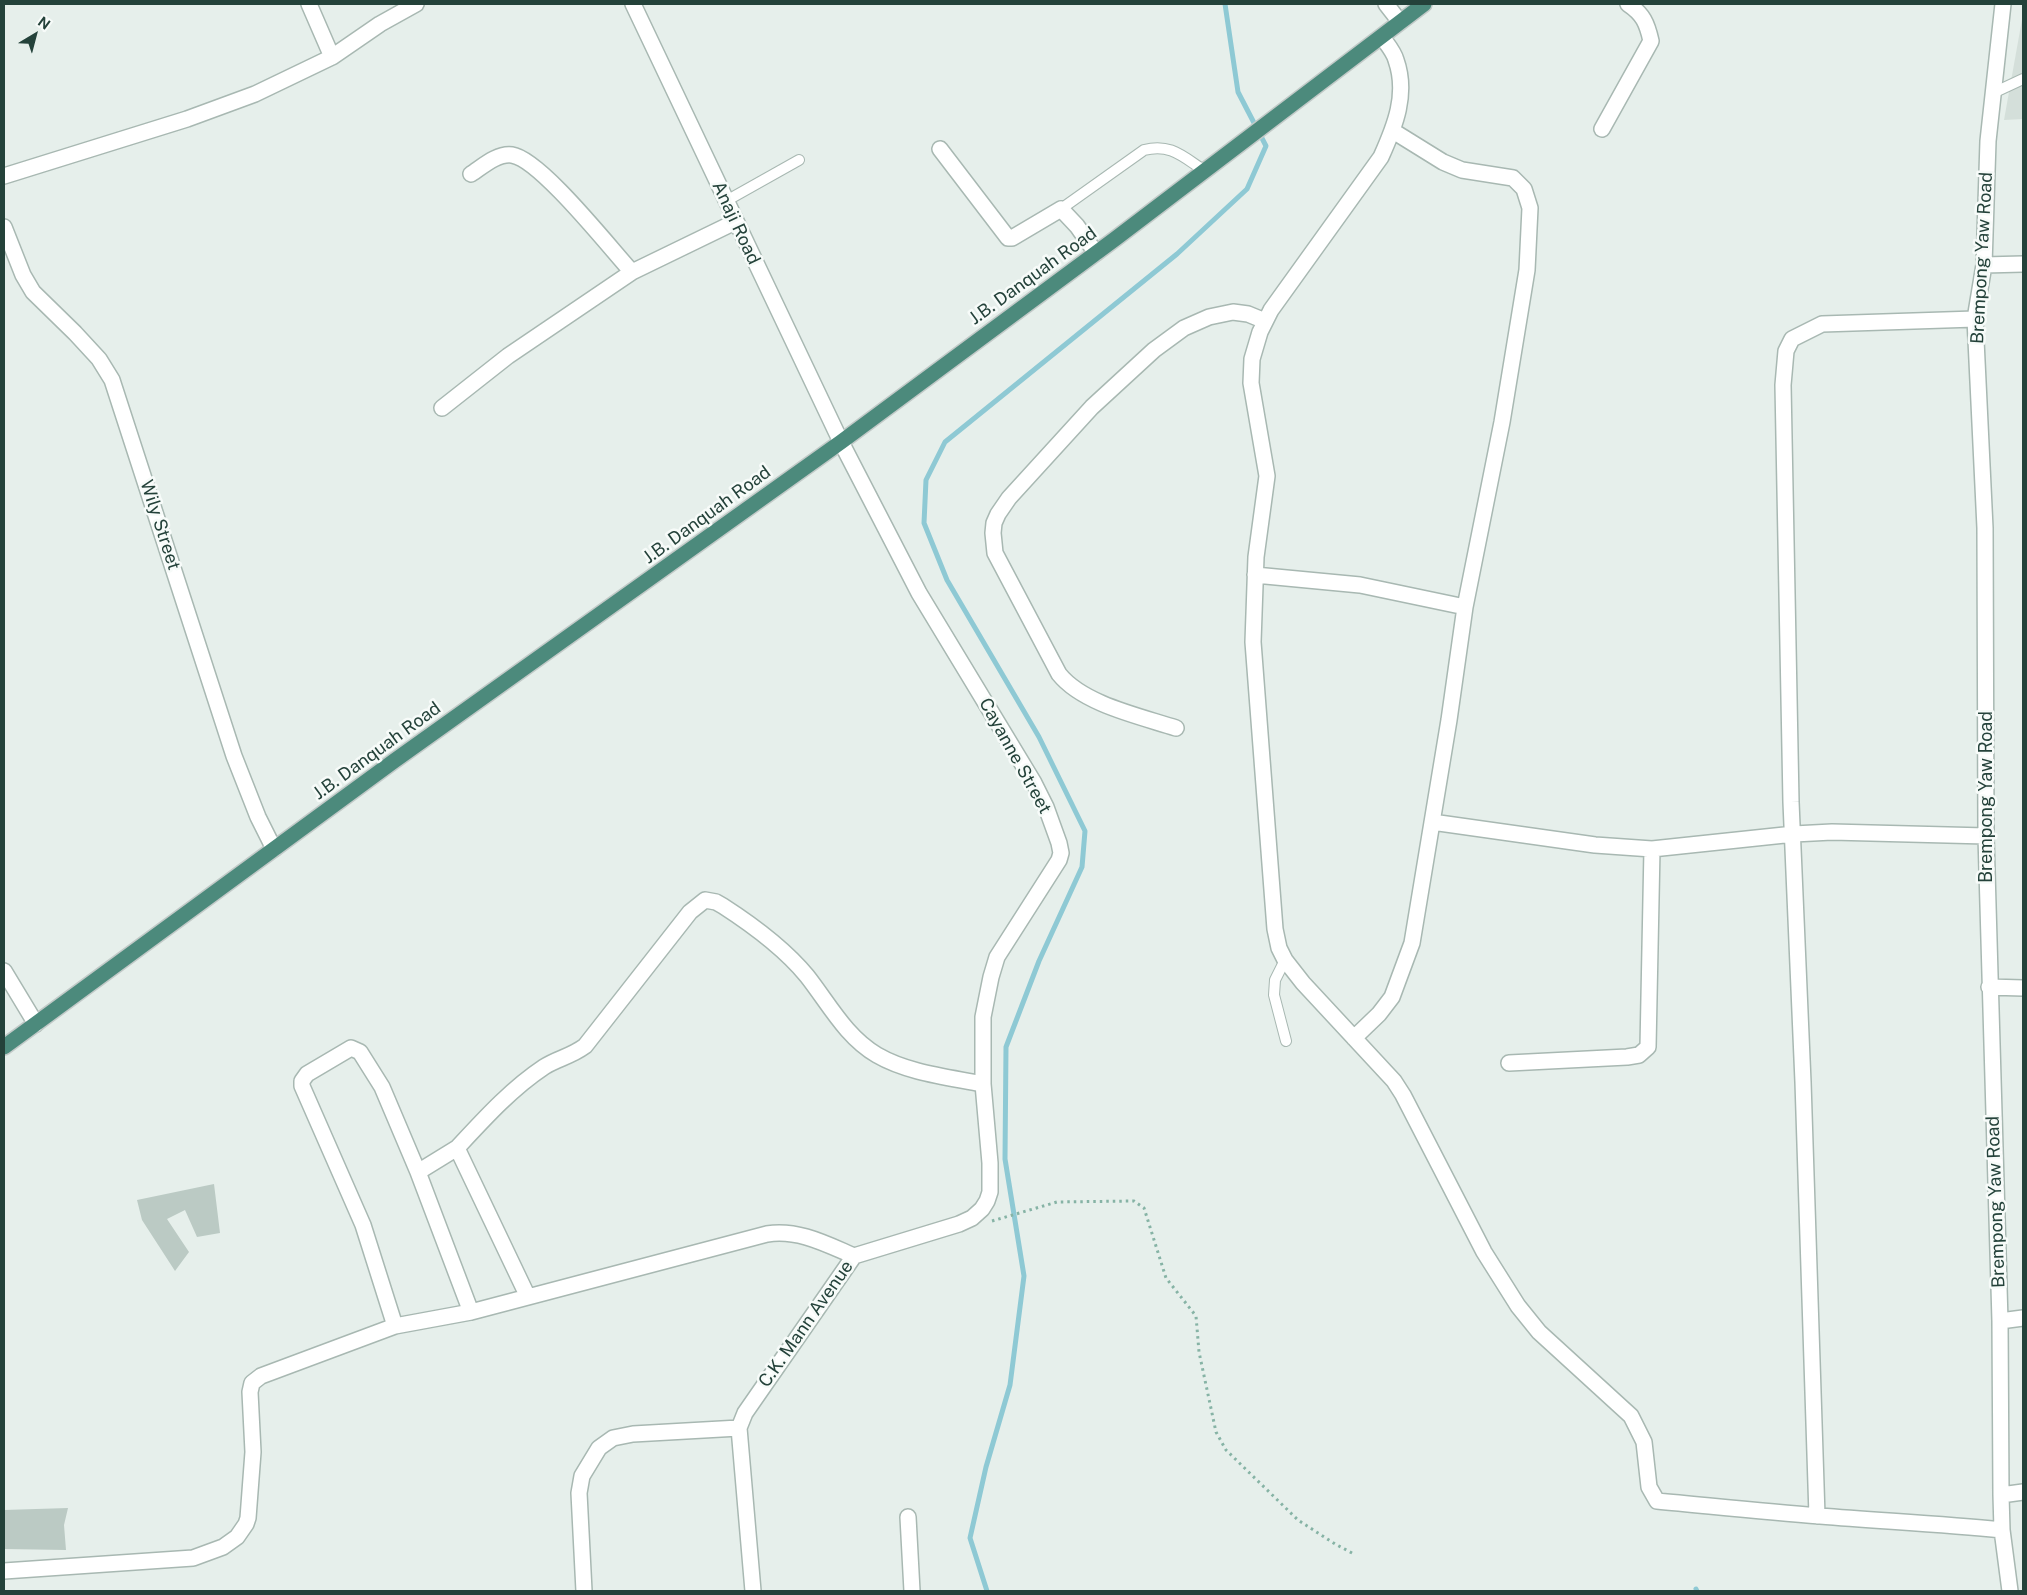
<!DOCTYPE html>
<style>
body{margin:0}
#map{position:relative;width:2027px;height:1595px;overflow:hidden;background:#e6efeb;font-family:"Public Sans",sans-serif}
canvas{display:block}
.frame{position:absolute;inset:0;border:5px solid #24423a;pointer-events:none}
.north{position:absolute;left:10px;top:10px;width:50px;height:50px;-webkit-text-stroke:4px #f7fbf9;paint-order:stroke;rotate:37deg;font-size:14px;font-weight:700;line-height:20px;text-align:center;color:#24423a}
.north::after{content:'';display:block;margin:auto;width:18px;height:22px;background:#24423a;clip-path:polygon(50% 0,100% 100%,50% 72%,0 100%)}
</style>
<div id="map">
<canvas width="2027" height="1595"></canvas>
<div class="frame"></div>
<div class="north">N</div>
</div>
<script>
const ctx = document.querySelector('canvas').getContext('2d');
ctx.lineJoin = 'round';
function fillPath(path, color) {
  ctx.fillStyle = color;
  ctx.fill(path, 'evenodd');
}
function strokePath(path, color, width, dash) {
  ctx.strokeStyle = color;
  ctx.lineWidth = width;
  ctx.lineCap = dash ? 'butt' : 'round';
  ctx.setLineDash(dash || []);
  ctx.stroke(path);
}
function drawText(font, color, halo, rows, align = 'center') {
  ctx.font = font + ' "Public Sans",sans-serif';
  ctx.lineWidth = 5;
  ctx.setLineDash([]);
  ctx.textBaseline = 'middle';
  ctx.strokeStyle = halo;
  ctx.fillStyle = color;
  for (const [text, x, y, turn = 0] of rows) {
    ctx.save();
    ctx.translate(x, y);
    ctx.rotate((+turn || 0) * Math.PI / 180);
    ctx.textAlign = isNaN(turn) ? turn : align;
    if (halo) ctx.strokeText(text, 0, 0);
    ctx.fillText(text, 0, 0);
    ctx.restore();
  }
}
const built = new Path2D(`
 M2023 14V119L2004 120Z`);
const stream = new Path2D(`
 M1696 1589 1697 1591
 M987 1591 970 1538 986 1467 1010 1385 1024 1276 1005 1159 1006 1047 1039 961 1082 867 1085 831 1039 737 947 580 924 523 926 480 945 442 1177 254 1247 189 1266 146 1238 92 1225 4`);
const building = new Path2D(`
 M214 1184 220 1233 197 1237 185 1210 167 1219 189 1252 175 1271 142 1220 137 1200Z
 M68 1508 64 1525 66 1550 4 1549V1510Z`);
const path = new Path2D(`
 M992 1221 1057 1202 1134 1201 1144 1208 1166 1278 1196 1316 1199 1352 1216 1432 1226 1450 1298 1520 1335 1544 1354 1554`);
const service = new Path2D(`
 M1993 93 2023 79
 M726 201 799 160
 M1061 209 1144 150C1171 143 1183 157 1205 171
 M1285 960 1275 980 1274 995 1286 1041`);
const minor = new Path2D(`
 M309 4 332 57
 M633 4 841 442 919 593 1034 783 1046 807 1059 843 1061 853 1059 860 997 957 991 977 983 1017V1084L990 1163V1192L987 1201 982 1209 972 1218 959 1224 854 1256 745 1413 739 1428 753 1591
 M1386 4 1400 22
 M2003 4 1988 141 1984 265 1975 319 1985 528 1986 836 2000 1321 2001 1495 2002 1530 2010 1591
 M1382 37C1387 44 1394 52 1396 60 1408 94 1395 126 1381 157L1271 310 1260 332 1252 359 1251 383 1267 476 1256 557 1253 642 1275 929 1279 948 1285 960 1303 983 1394 1081 1403 1095 1484 1252 1518 1306 1539 1332 1631 1416 1644 1442 1649 1487 1657 1501C1711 1506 1765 1512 1820 1516 1881 1521 1941 1524 2002 1530
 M1602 129 1651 41C1647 23 1643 14 1628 4
 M940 149 1008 238H1012L1061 209 1077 226 1096 253
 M471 174C482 167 497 153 512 155 540 159 610 248 632 272
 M4 176 187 119 255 94 332 57 380 24 416 4
 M4 227 23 275 33 292 75 333 99 359 112 380 234 756 258 817 274 849
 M1984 265 2023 264
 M442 408 508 356 632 272 735 222
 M1255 575 1360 585 1465 607
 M1176 728C1139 716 1083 704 1059 674L995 553 993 533 994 523 998 514 1009 498 1092 407 1154 350 1184 328 1209 317 1233 312 1248 314 1265 321
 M1432 822 1595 845 1652 849 1794 834 1832 832 1986 836
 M4 971 36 1024
 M1989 987 2023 988
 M1354 1038 1379 1014 1392 997 1412 943 1449 720 1465 607 1502 422 1527 270 1530 208 1524 189 1513 178 1462 170 1443 162 1393 131
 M1509 1063 1627 1057 1639 1055 1648 1047 1652 849
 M457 1148C484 1119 511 1089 544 1067 558 1058 570 1057 585 1046L690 912 705 900 716 902 723 906C754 926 784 948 807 976 829 1004 846 1037 877 1055 908 1073 948 1077 983 1084
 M418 1172 457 1148 528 1297
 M2000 1321 2023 1318
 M395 1326 363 1225 302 1086V1081L307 1074 351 1048 360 1052 382 1087 418 1172 471 1312
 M2001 1495 2023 1492
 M1817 1516 1803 1082 1791 802 1783 385 1786 351 1792 339 1822 324 1975 319
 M908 1517 912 1591
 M4 1571 193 1558 223 1547 237 1537 246 1524 248 1518 253 1452 250 1392 252 1383 261 1376 395 1326 471 1312 767 1234C798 1229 826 1244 854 1256
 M584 1591 579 1493 582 1476 599 1448 613 1438 633 1434 739 1428`);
const trunk = new Path2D(`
 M4 1047 394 761 841 442 1115 239 1424 4`);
const streetNames = [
 ["Anaji Road",736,223,65],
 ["Brempong Yaw Road",1982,258,-87],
 ["J.B. Danquah Road",1033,276,-36],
 ["J.B. Danquah Road",707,515,-36],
 ["Wily Street",160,525,72],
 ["J.B. Danquah Road",377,751,-36],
 ["Cayanne Street",1015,756,61],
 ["Brempong Yaw Road",1986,797,-90],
 ["Brempong Yaw Road",1996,1202,-92],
 ["C.K. Mann Avenue",806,1324,-55]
];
fillPath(built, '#d4dfda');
strokePath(stream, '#8ec9d4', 5);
fillPath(building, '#bbcac4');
strokePath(service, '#a8b8b2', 12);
strokePath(minor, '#a8b8b2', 18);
strokePath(trunk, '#c2cac8', 18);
strokePath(path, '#86b3a5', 3, [2.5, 4]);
strokePath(service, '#fff', 10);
strokePath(minor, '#fff', 15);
strokePath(trunk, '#4c8a7c', 15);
drawText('18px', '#24423a', '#f7fbf9', streetNames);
</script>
